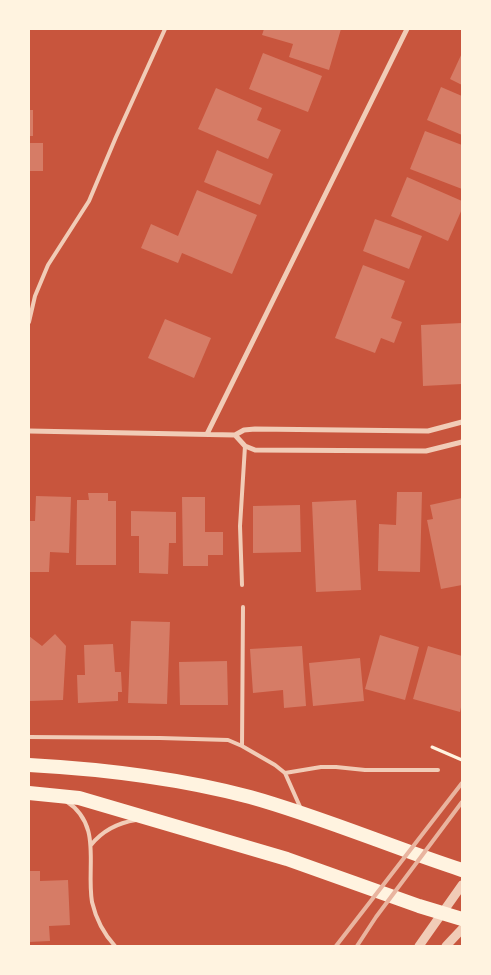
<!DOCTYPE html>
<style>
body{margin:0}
#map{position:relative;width:491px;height:975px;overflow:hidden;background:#c8553d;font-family:"DejaVu Sans",sans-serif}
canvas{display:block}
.frame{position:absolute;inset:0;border:30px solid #fff3e0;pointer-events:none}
</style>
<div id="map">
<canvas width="491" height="975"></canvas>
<div class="frame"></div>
</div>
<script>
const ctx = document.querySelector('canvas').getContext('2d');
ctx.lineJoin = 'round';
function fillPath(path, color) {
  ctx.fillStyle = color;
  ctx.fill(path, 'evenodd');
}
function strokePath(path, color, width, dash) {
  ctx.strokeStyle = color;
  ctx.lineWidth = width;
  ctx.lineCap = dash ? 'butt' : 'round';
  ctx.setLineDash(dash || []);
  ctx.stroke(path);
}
const building = new Path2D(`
 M264 29H341L329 70 289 57 293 44 262 35Z
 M263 53 322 76 308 112 249 89Z
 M462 53V85L450 79Z
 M441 87 462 96V135L427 120Z
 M216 88 262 108 257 120 281 130 268 159 198 129Z
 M29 110H33V136H29Z
 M425 131 462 145V189L410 169Z
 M29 143H43V171H29Z
 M217 150 273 174 260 205 204 182Z
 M407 177 462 201V209L448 241 391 216Z
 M197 190 257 215 232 274 182 253 178 263 141 248 151 224 178 236Z
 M375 219 422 236 409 269 363 251Z
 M363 265 405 281 391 318 402 322 394 343 381 338 375 353 335 338Z
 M165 319 211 338 194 378 148 358Z
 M462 323V384L423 386 421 325Z
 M397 492H422L420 572 378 571 379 524 396 525Z
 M88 493H108V501H116V565H76L77 500H89Z
 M36 496 71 497 69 553 50 552 49 572H29V521H35Z
 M182 497H205V532H223V555H208V566H183Z
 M462 498V585L441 589 427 520 433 519 430 505Z
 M356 500 361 590 316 592 312 502Z
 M300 505 301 552 253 553V506Z
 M131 511 176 512V543H169L168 574 139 573V536H131Z
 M131 621 170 622 167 704 128 703Z
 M55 634 66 646 63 700 29 701V636L42 646Z
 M380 635 419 647 405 700 365 689Z
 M113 644 115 672H121L122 692H118V701L78 703 77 675H85L84 645Z
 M302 646 306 706 284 708 283 690 253 693 250 649Z
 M428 646 462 656V703L460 712 413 699Z
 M360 658 364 701 313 706 309 663Z
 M227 661 228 705H180L179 662Z
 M29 871H40V881L68 880 70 925 49 926 50 941 29 942Z`);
const path = new Path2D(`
 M432 747 462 760`);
const service = new Path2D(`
 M29 322 35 296 48 265 89 201 116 137 165 29
 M242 585 240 526 245 446
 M29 737 160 738 228 740 242 746 275 765 285 773 301 809
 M242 746 243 607
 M285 773 321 767H336L365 770H438
 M66 801C103 825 86 865 92 902 96 919 103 933 115 946
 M91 845C103 830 117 823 136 820`);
const minor = new Path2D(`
 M29 431 235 435 244 430 255 429 428 431 462 422
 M207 434 407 29
 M235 435 245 446 255 450 426 451 462 442`);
const tertiary = new Path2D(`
 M419 946 462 885
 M446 946 462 929`);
const trunk = new Path2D(`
 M29 765C103 769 178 778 250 797 322 817 391 847 462 870
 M29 793 79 798 287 859 419 906 462 919`);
const rail = new Path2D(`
 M336 946 462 783
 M357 946 376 917 462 802`);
fillPath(building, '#d67c66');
strokePath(path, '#fff3e0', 3);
strokePath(service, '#f1ccb7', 4);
strokePath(minor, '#f1ccb7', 5);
strokePath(tertiary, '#f1ccb7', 9);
strokePath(trunk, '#fff3e0', 14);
strokePath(rail, '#e9b49f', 4);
</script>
